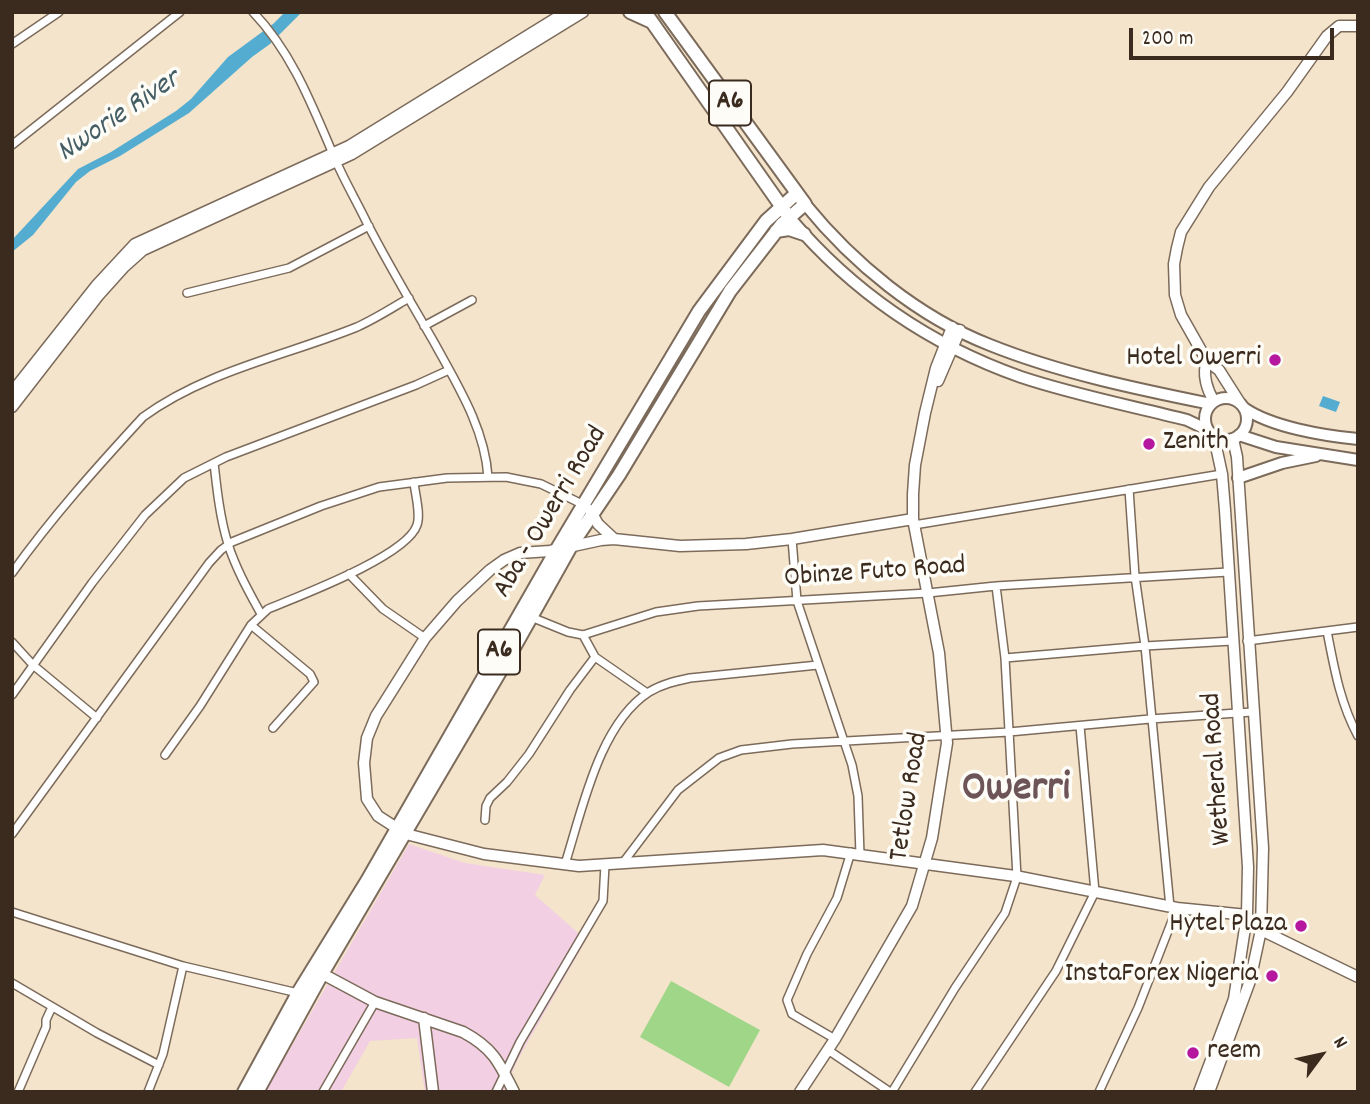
<!DOCTYPE html>
<style>
body{margin:0}
#map{position:relative;width:1370px;height:1104px;overflow:hidden;background:#f4e4cb;font-family:Dekko,sans-serif}
canvas{display:block}
.frame{position:absolute;inset:0;border:14px solid #3b2a1e;pointer-events:none}
.north{position:absolute;left:1286px;top:1020px;width:70px;height:70px;-webkit-text-stroke:5px #fdfcf7;paint-order:stroke;rotate:57deg;font-size:19px;font-weight:700;line-height:28px;text-align:center;color:#3b2a1e}
.north::after{content:'';display:block;margin:auto;width:24px;height:32px;background:#3b2a1e;clip-path:polygon(50% 0,100% 100%,50% 72%,0 100%)}
.scale{position:absolute;left:1129px;top:28px;width:205px;height:32px;box-sizing:border-box;border:4px solid #3b2a1e;border-top:0;padding-left:9px;font-size:21px;line-height:24px;white-space:nowrap;color:#3b2a1e;-webkit-text-stroke:5px #fdfcf7;paint-order:stroke}
</style>
<div id="map">
<canvas width="1370" height="1104"></canvas>
<div class="frame"></div>
<div class="north">N</div>
<div class="scale">200 m</div>
</div>
<script>
const ctx = document.querySelector('canvas').getContext('2d');
ctx.lineJoin = 'round';
function fillPath(path, color) {
  ctx.fillStyle = color;
  ctx.fill(path, 'evenodd');
}
function strokePath(path, color, width, dash) {
  ctx.strokeStyle = color;
  ctx.lineWidth = width;
  ctx.lineCap = dash ? 'butt' : 'round';
  ctx.setLineDash(dash || []);
  ctx.stroke(path);
}
function drawText(font, color, halo, rows, align = 'center') {
  ctx.font = font + ' Dekko,sans-serif';
  ctx.lineWidth = 7;
  ctx.setLineDash([]);
  ctx.textBaseline = 'middle';
  ctx.strokeStyle = halo;
  ctx.fillStyle = color;
  for (const [text, x, y, turn = 0] of rows) {
    ctx.save();
    ctx.translate(x, y);
    ctx.rotate((+turn || 0) * Math.PI / 180);
    ctx.textAlign = isNaN(turn) ? turn : align;
    if (halo) ctx.strokeText(text, 0, 0);
    ctx.fillText(text, 0, 0);
    ctx.restore();
  }
}
const built = new Path2D(`
 M409 844 465 863 545 875 535 895 586 940 517 1061 505 1090 425 1092 417 1038 370 1041 341 1092H265Z`);
const green = new Path2D(`
 M671 981 760 1030 729 1087 640 1037Z`);
const water = new Path2D(`
 M285 12H302L270 44 252 57 189 113 120 156 90 171 76 182 33 235 12 252V240L78 169 111 152 176 111 191 99 228 57 273 24Z
 M1323 396 1340 402 1336 412 1319 406Z`);
const street = new Path2D(`
 M253 12C294 55 313 108 336 161 345 182 357 202 367 223 388 264 412 304 435 344 458 386 485 429 488 477
 M12 44 59 12
 M12 145 180 12
 M187 293 289 268 369 226
 M424 326 472 300
 M214 463C217 490 220 518 228 544 236 569 249 592 261 614
 M1129 489 1135 576 1145 646 1170 907
 M914 525 1222 474
 M792 539 797 601 852 765 858 796 860 855
 M12 573C52 517 97 467 143 417 206 371 285 356 357 327 375 319 392 308 409 298
 M349 574 383 609 425 638
 M531 617 568 632 583 635 656 612 698 606 928 593 996 586 1228 572
 M251 625 310 674 314 682 273 728
 M1327 631C1334 667 1340 703 1358 736
 M583 635 595 657 647 693
 M1247 641 1358 627
 M12 642 33 665 97 718
 M1005 658 1145 646 1232 641
 M12 695 92 583 145 515 184 478 226 457 416 385 449 370
 M165 755 200 706 251 625 268 609C299 596 407 556 417 525 421 514 415 494 414 482
 M485 820 486 806 490 798 507 782 529 754 570 690 595 657
 M12 834 209 563 221 550 232 542 321 506 379 487 447 478 506 477 541 484 584 505
 M565 864C582 811 599 724 649 692 662 684 676 681 690 678L818 665
 M622 864 678 790 719 758 741 750 792 744 1009 732 1150 719 1252 712
 M12 912 183 966 298 993
 M12 983 97 1033 159 1065
 M835 1039 792 1014 787 1000 807 954 837 898 851 852
 M828 1050 890 1092
 M18 1092 46 1027V1020L52 1007
 M148 1092 163 1054 183 966
 M323 1092 375 1002
 M496 1092 520 1042 603 901 605 865
 M892 1092 955 988 1005 913 1017 877 1005 658 996 586
 M975 1092 1056 971 1095 892 1080 726
 M1099 1092 1138 1008 1177 908`);
const secondary = new Path2D(`
 M1207 361C1202 374 1207 390 1214 401
 M938 381 960 330
 M12 392 96 286 135 244 349 146 566 12
 M1240 403 1219 370 1207 361 1181 315 1175 295 1174 264 1177 248 1181 232 1209 187 1287 92 1327 36 1339 26H1358
 M12 407 98 296 124 267 143 250 352 154 583 12
 M590 510 598 524 614 539
 M913 519 792 539 746 544 680 546 614 539 601 540 550 551 520 553 504 560 490 570 457 601 425 638 376 716 367 738 364 763 367 799 378 816 406 834 484 854 579 866 823 850 1015 876 1177 908 1247 915
 M1261 930 1358 977
 M319 972 375 1002 463 1032C493 1048 499 1062 514 1092
 M424 1018 433 1092
 M800 1092 835 1039 912 906 932 838 947 743 939 653 913 519V494L915 465 925 413 936 368 952 327
 M1199 1092 1234 999 1247 915 1248 867 1225 510 1222 474 1214 437
 M1209 1092 1250 981 1261 930 1263 848 1237 457 1233 439`);
const primary = new Path2D(`
 M805 204C853 263 918 317 990 345 1060 373 1137 389 1211 404
 M790 218C852 291 930 345 1021 377 1075 395 1132 406 1187 420L1208 430
 M1205 419a21 21 0 1 1 42 0a21 21 0 1 1-42 0Z
 M1244 408C1271 427 1325 436 1358 439
 M1239 435 1276 447 1358 460
 M1238 478 1282 463 1316 456`);
const highway = new Path2D(`
 M630 12 652 22
 M645 12 786 213
 M776 231 789 229 804 234
 M244 1092 298 993 367 881 557 549 699 311 766 221 797 193
 M257 1092 322 974 511 653 571 546 619 475 730 291 782 224 805 204 665 12`);
const markers = [
 [1275,360,7,"#b5179e"],
 [1149,444,7,"#b5179e"],
 [1301,926,7,"#b5179e"],
 [1272,976,7,"#b5179e"],
 [1193,1053,7,"#b5179e"]
];
const shields = [
 [730,103,42],
 [499,652,42]
];
const shieldNames = [
 ["A6",730,103],
 ["A6",499,652]
];
const poiNames = [
 ["Hotel Owerri",1261,360],
 ["Zenith",1163,444,"left"],
 ["Hytel Plaza",1287,926],
 ["InstaForex Nigeria",1258,976],
 ["reem",1207,1053,"left"]
];
const streetNames = [
 ["Aba - Owerri Road",552,513,-59],
 ["Obinze Futo Road",875,574,-4],
 ["Wetheral Road",1219,769,-94],
 ["Tetlow Road",911,797,-81]
];
const waterNames = [
 ["Nworie River",120,118,-34]
];
const townNames = [
 ["Owerri",1016,792]
];
fillPath(built, '#f2cfe2');
fillPath(green, '#9fd688');
fillPath(water, '#54add1');
strokePath(street, '#7c6b5b', 10);
strokePath(secondary, '#7c6b5b', 13);
strokePath(primary, '#7c6b5b', 14);
strokePath(highway, '#7c6b5b', 16);
strokePath(street, '#fff', 7);
strokePath(secondary, '#fff', 10);
strokePath(primary, '#fff', 10);
strokePath(highway, '#fff', 12);
for (const [x, y, r, color] of markers) {
  const dot = new Path2D();
  dot.arc(x, y, r, 0, 2 * Math.PI);
  ctx.fillStyle = color;
  ctx.fill(dot);
  strokePath(dot, '#fdfcf7', 2.5);
}
for (const [x, y, w] of shields) {
  const box = new Path2D();
  box.roundRect(x - w / 2, y - 22.5, w, 45, 5);
  ctx.fillStyle = '#fdfcf7';
  ctx.fill(box);
  strokePath(box, '#3b2a1e', 2);
}
drawText('bold 26px', '#3b2a1e', null, shieldNames);
drawText('28px', '#3b2a1e', '#fdfcf7', poiNames, 'right');
drawText('28px', '#3b2a1e', '#fdfcf7', streetNames);
drawText('italic 30px', '#455e66', '#fdfcf7', waterNames);
drawText('bold 42px', '#6d5458', '#fdfcf7', townNames);
</script>
